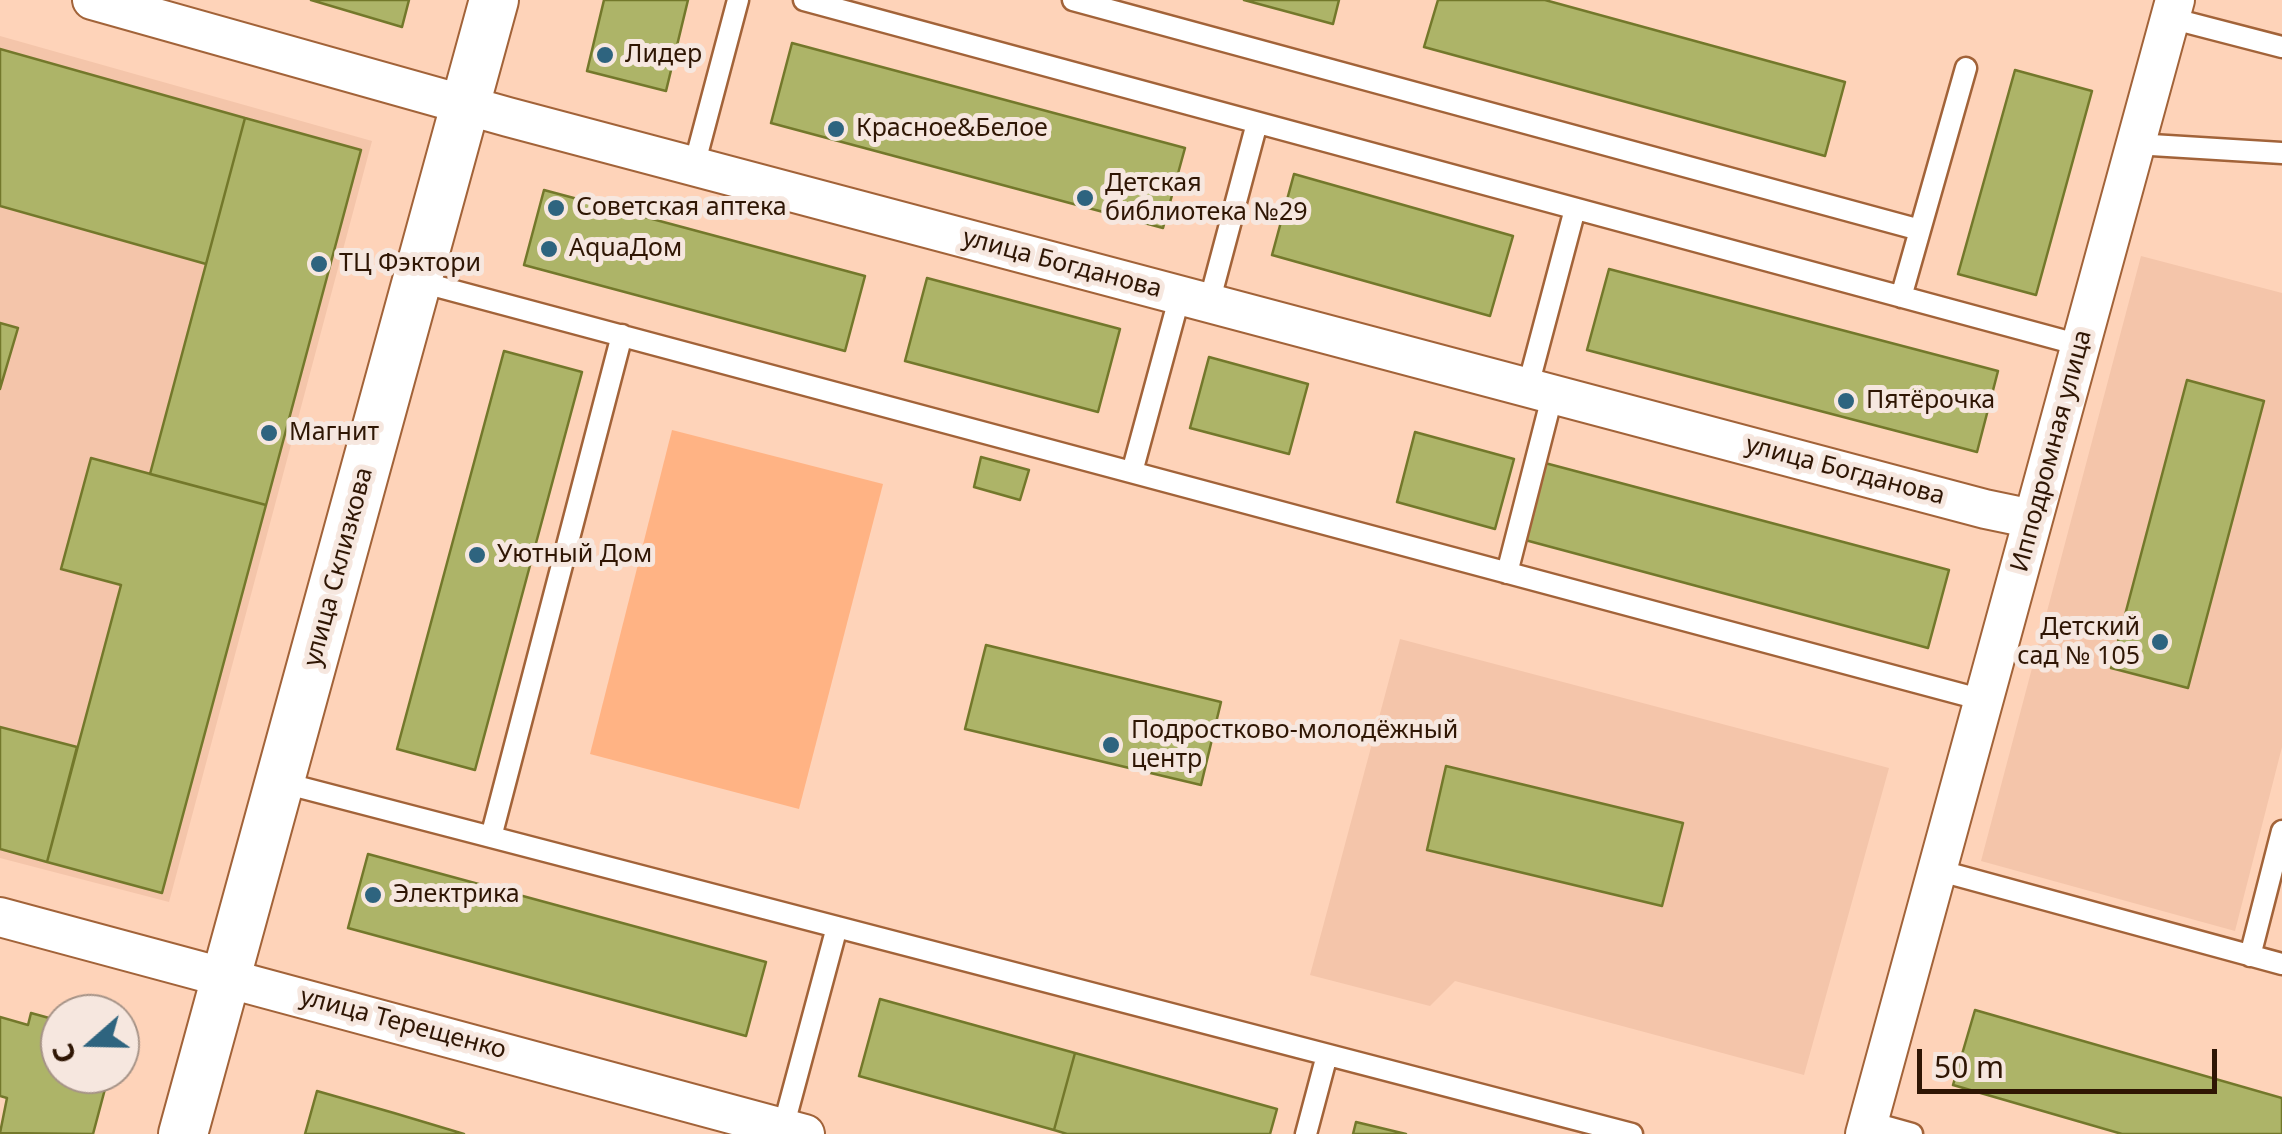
<!DOCTYPE html>
<meta charset="utf-8">
<style>
body{margin:0}
#map{position:relative;width:2282px;height:1134px;overflow:hidden;background:#fed3b9;font-family:"Noto Sans",sans-serif}
canvas{display:block}
.north{position:absolute;left:40px;top:994px;width:100px;height:100px;box-sizing:border-box;background:#f6e7df;border:2px solid #a69387;border-radius:50%;rotate:250deg;font-size:28px;font-weight:700;line-height:40px;text-align:center;color:#2f1604}
.north::after{content:'';display:block;margin:auto;width:35px;height:45px;background:#2e647f;clip-path:polygon(50% 0,100% 100%,50% 72%,0 100%)}
.scale{position:absolute;left:1917px;top:1049px;width:300px;height:45px;box-sizing:border-box;border:5px solid #2f1604;border-top:0;padding-left:12px;font-size:30px;line-height:35px;white-space:nowrap;color:#2f1604;-webkit-text-stroke:8px #f6e7df;paint-order:stroke}
</style>
<div id="map">
<canvas width="2282" height="1134"></canvas>
<div class="north">С</div>
<div class="scale">50 m</div>
</div>
<script>
const ctx = document.querySelector('canvas').getContext('2d');
ctx.lineJoin = 'round';
function fillPath(path, color) {
  ctx.fillStyle = color;
  ctx.fill(path, 'evenodd');
}
function strokePath(path, color, width, dash) {
  ctx.strokeStyle = color;
  ctx.lineWidth = width;
  ctx.lineCap = dash ? 'butt' : 'round';
  ctx.setLineDash(dash || []);
  ctx.stroke(path);
}
function drawText(font, color, halo, rows, align = 'center') {
  ctx.font = font + ' "Noto Sans",sans-serif';
  ctx.lineWidth = 10;
  ctx.setLineDash([]);
  ctx.textBaseline = 'middle';
  ctx.strokeStyle = halo;
  ctx.fillStyle = color;
  for (const [text, x, y, turn = 0] of rows) {
    ctx.save();
    ctx.translate(x, y);
    ctx.rotate((+turn || 0) * Math.PI / 180);
    ctx.textAlign = isNaN(turn) ? turn : align;
    if (halo) ctx.strokeText(text, 0, 0);
    ctx.fillText(text, 0, 0);
    ctx.restore();
  }
}
const built = new Path2D(`
 M0 36 372 141 169 902 0 858Z
 M2141 256 2282 293V747L2235 931 1981 861Z
 M1400 639 1889 768 1804 1075 1455 981 1430 1006 1310 975Z`);
const green = new Path2D(`
 M672 430 883 484 799 809 590 754Z`);
const building = new Path2D(`
 M311 0H409L402 27Z
 M604 0H688L666 91 587 71Z
 M1244 0H1339L1333 24Z
 M1438 0H1545L1845 82 1825 156 1424 47Z
 M792 43 1185 148 1163 228 771 123Z
 M0 49 245 118 206 264 0 206Z
 M2015 70 2092 91 2036 295 1958 274Z
 M245 118 361 150 266 505 150 474Z
 M1294 174 1513 236 1490 316 1272 255Z
 M544 190 865 276 845 351 524 265Z
 M1609 269 1998 371 1977 452 1587 350Z
 M927 278 1120 329 1098 412 905 361Z
 M0 323 18 328 0 389Z
 M504 351 582 372 475 770 397 749Z
 M1209 357 1308 384 1289 454 1190 428Z
 M2187 380 2264 401 2188 688 2111 668Z
 M1415 432 1514 459 1495 529 1397 502Z
 M981 457 1029 470 1020 500 974 487Z
 M91 458 266 505 162 893 47 862 121 585 61 569Z
 M1545 463 1949 570 1928 648 1525 540Z
 M986 645 1221 702 1201 785 965 729Z
 M0 727 77 747 47 862 0 849Z
 M1446 766 1683 823 1662 906 1427 850Z
 M368 854 766 962 746 1036 348 928Z
 M880 999 1075 1053 1054 1130 859 1076Z
 M1975 1010 2282 1098V1134H2122L1953 1085Z
 M31 1013 60 1021V1074H109L93 1134 0 1133 7 1098 0 1096V1017L28 1025Z
 M1075 1053 1277 1109 1270 1134H1067L1054 1130Z
 M317 1091 394 1113 464 1134H305Z
 M1356 1122 1406 1134H1353Z`);
const service = new Path2D(`
 M804 0 2080 345
 M1073 0 1920 230
 M2170 18 2282 47
 M2135 144 2282 153
 M694 166 738 0
 M417 281 1983 700
 M1901 297 1966 68
 M1209 303 1257 123
 M1528 386 1575 209
 M1132 472 1180 295
 M1507 573 1553 393
 M280 782 1632 1134
 M491 837 622 335
 M1937 870 2282 964
 M2250 956 2282 831
 M1869 1122 1912 1134
 M783 1128 837 927
 M1306 1134 1327 1055`);
const minor = new Path2D(`
 M92 0 508 117 1985 509 2033 519
 M0 917 805 1134
 M1865 1134 2175 0`);
const tertiary = new Path2D(`
 M183 1134 494 0`);
const markers = [
 [605,55,10,"#2e647f"],
 [836,129,10,"#2e647f"],
 [1085,198,10,"#2e647f"],
 [556,208,10,"#2e647f"],
 [549,249,10,"#2e647f"],
 [319,264,10,"#2e647f"],
 [1846,401,10,"#2e647f"],
 [269,433,10,"#2e647f"],
 [477,555,10,"#2e647f"],
 [2160,642,10,"#2e647f"],
 [1111,745,10,"#2e647f"],
 [373,895,10,"#2e647f"]
];
const poiNames = [
 ["Лидер",625,55],
 ["Красное&Белое",856,129],
 ["Детская",1105,184],
 ["библиотека №29",1105,213],
 ["Советская аптека",576,208],
 ["AquaДом",569,249],
 ["ТЦ Фэктори",339,264],
 ["Пятёрочка",1866,401],
 ["Магнит",289,433],
 ["Уютный Дом",497,555],
 ["Детский",2140,628,"right"],
 ["сад № 105",2140,657,"right"],
 ["Подростково-молодёжный",1131,731],
 ["центр",1131,760],
 ["Электрика",393,895]
];
const streetNames = [
 ["улица Богданова",1062,264,15],
 ["Ипподромная улица",2052,451,-75],
 ["улица Богданова",1845,471,15],
 ["улица Склизкова",339,567,-75],
 ["улица Терещенко",403,1024,15]
];
fillPath(built, '#f4c5aa');
fillPath(green, '#ffb384');
fillPath(building, '#adb468');
strokePath(building, '#73782b', 2.5);
strokePath(service, '#a26339', 25);
strokePath(minor, '#a26339', 42);
strokePath(tertiary, '#a26339', 52);
strokePath(service, '#fff', 20);
strokePath(minor, '#fff', 38);
strokePath(tertiary, '#fff', 48);
for (const [x, y, r, color] of markers) {
  const dot = new Path2D();
  dot.arc(x, y, r, 0, 2 * Math.PI);
  ctx.fillStyle = color;
  ctx.fill(dot);
  strokePath(dot, '#f6e7df', 4);
}
drawText('25px', '#2f1604', '#f6e7df', poiNames, 'left');
drawText('25px', '#2f1604', '#f6e7df', streetNames);
</script>
